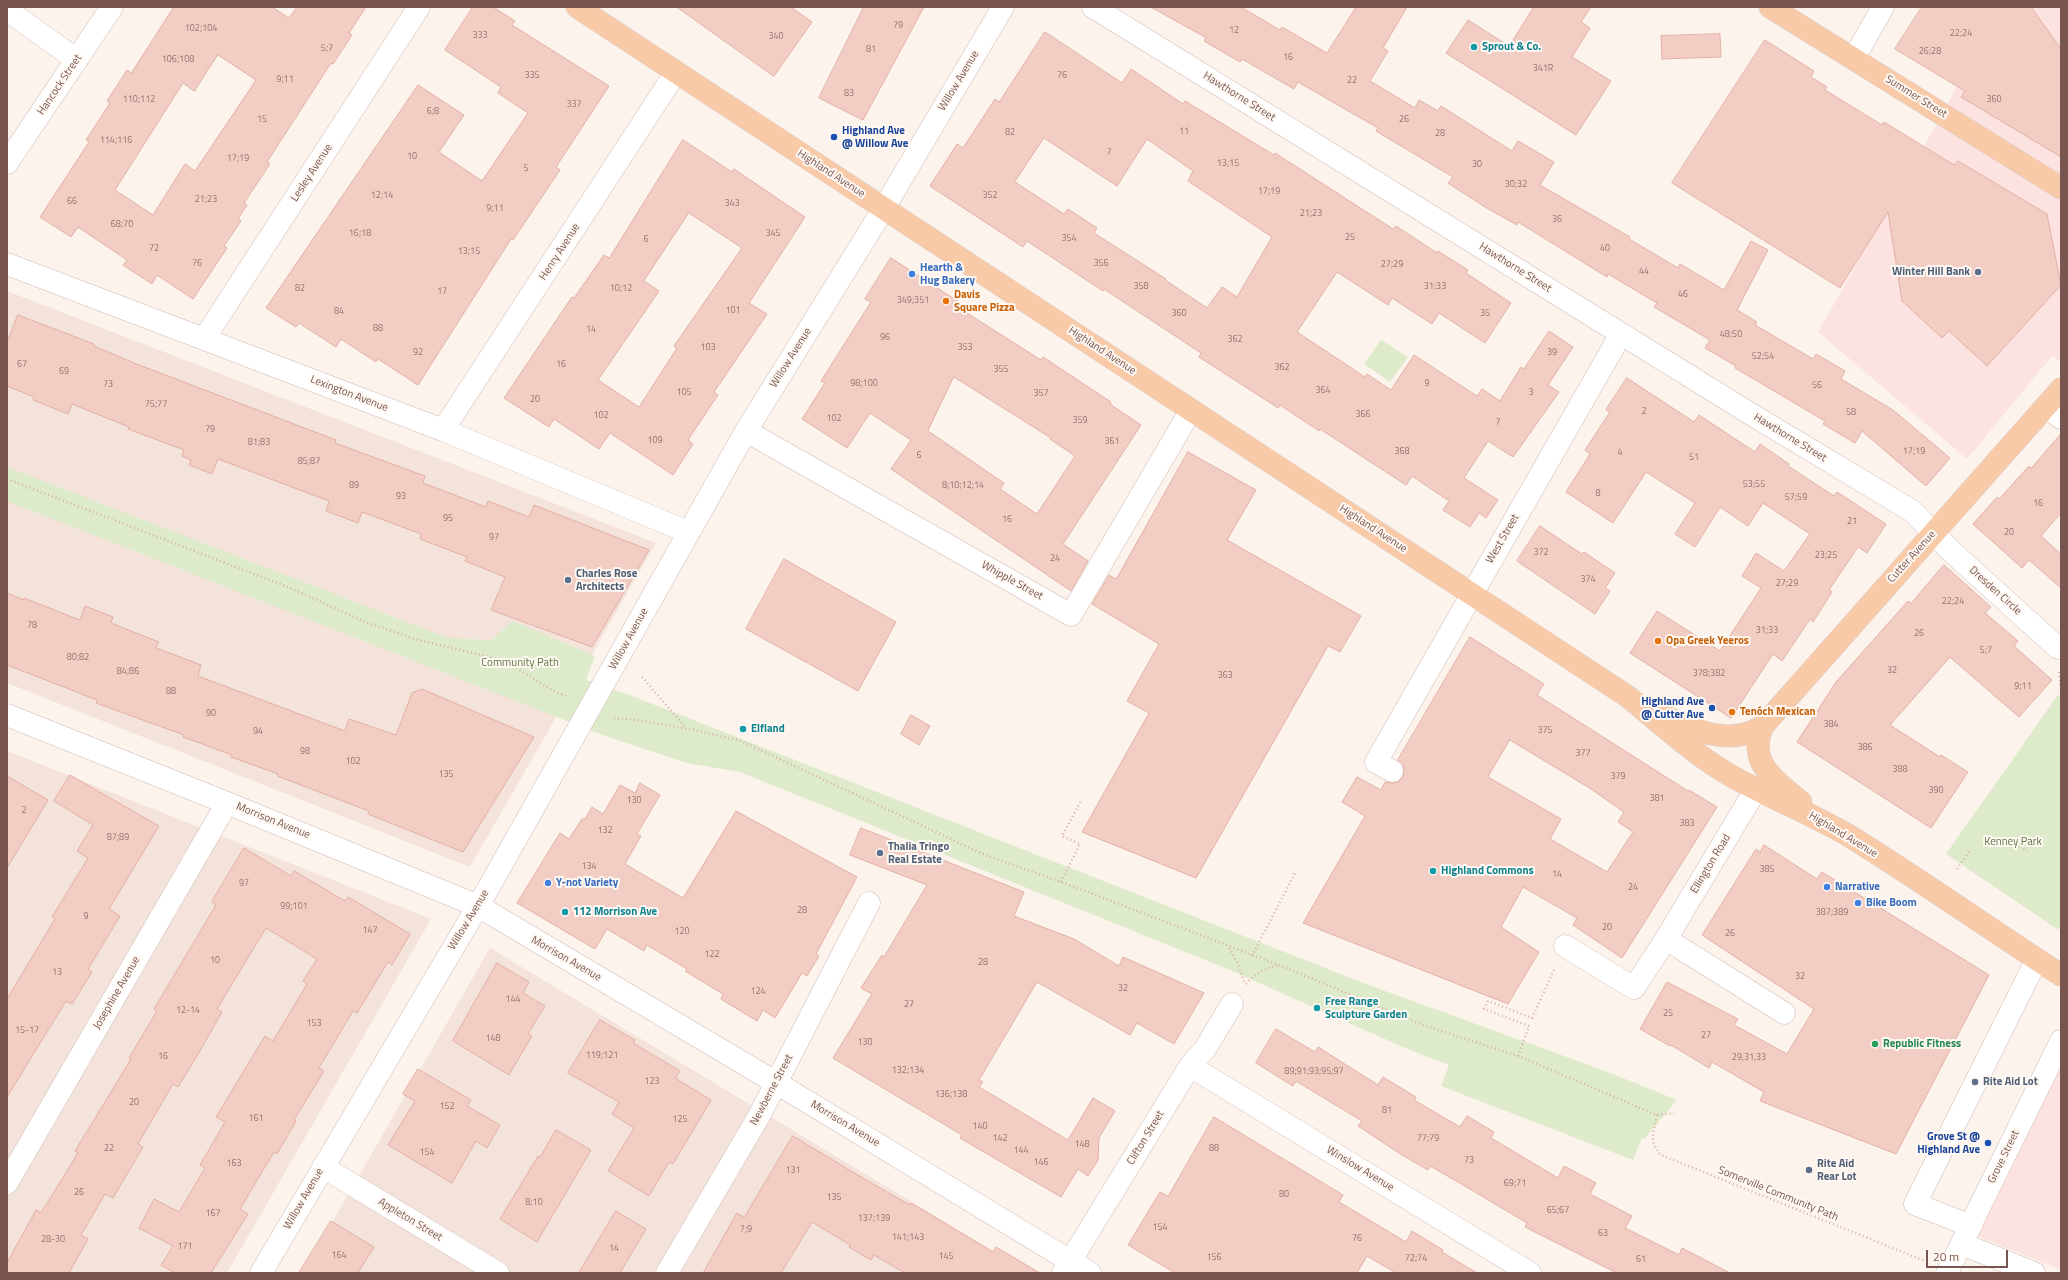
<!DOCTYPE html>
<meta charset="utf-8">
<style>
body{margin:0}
#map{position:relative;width:2068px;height:1280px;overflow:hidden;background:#fcf3ec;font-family:"Titillium Web",sans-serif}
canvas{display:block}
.frame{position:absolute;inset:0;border:8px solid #78554f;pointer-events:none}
.scale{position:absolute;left:1926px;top:1250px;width:82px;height:18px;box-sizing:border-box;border:2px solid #78554f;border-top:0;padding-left:5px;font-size:12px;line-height:14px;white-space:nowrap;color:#78554f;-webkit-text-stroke:3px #fff8f3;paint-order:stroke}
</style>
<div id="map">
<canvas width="2068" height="1280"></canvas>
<div class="frame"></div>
<div class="scale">20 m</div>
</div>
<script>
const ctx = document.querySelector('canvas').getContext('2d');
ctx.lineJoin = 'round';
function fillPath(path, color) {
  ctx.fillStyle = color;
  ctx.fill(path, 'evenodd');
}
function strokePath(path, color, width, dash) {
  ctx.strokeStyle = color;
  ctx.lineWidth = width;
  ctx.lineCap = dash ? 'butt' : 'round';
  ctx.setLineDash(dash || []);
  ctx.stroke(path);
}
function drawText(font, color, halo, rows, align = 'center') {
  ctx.font = font + ' "Titillium Web",sans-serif';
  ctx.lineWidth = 4;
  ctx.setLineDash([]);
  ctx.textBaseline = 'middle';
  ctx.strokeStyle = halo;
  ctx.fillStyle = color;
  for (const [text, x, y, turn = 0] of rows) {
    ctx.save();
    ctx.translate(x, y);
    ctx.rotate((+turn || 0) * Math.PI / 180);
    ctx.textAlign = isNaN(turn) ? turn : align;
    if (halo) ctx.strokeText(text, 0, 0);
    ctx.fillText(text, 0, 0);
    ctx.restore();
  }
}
const residential = new Path2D(`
 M7 291 656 543 470 867 7 683Z
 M7 751 431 919 227 1273H7Z
 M490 948 1030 1273H303Z`);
const commercial = new Path2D(`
 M2000 7H2061V361L2052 356 1967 459 1818 332 1935 127Z
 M2061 1039V1270L1962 1230Z`);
const green = new Path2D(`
 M1381 340 1408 357 1390 382 1364 364Z
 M7 467 448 638 491 640 513 621 595 656 586 680 627 694 1366 984 1608 1072 1677 1100 1644 1139 1642 1138 1633 1160 1441 1086 1449 1065 1403 1047 1230 970 740 772 687 763 605 736 7 501Z
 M2058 695 2061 698V928L2057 929 1946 854Z`);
const building = new Path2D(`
 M174 7H272L289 18 297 7H366L349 33 352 35 333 64 331 63 267 162 270 164 244 203 247 205 238 219 241 221 224 246 227 248 193 299 157 275 152 284 123 265 127 260 78 227 71 237 40 217 89 142 86 140 110 103 107 101 127 70 131 73ZM218 55 256 80 195 171 185 164 153 215 115 190 183 83 194 91Z
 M473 7H493L515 21 512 25 609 86 556 167 560 170 513 240 511 239 418 385 378 359 376 362 341 339 336 347 299 323 296 327 266 308 418 85 464 115 439 152 482 181 528 113 498 93 501 87 445 50Z
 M677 7H791L812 22 774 76Z
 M864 7H924L863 120 819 98Z
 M1151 7H1241L1280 30 1282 27 1327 53 1356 7H1407L1383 48 1388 51 1370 81 1415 108 1419 100 1438 111 1441 106 1512 151 1518 141 1554 162 1540 185 1630 237 1629 239 1678 268 1680 264 1724 290 1751 241 1768 250 1737 310 1757 322 1755 325 1813 359 1816 354 1845 371 1841 379 1893 410 1950 458 1926 486 1862 431 1855 443 1823 424 1825 421 1735 368 1736 366 1705 348 1710 340 1654 307 1657 303 1608 274 1607 277 1518 222 1517 225 1485 207 1448 183 1453 177 1376 131 1378 128 1298 82 1294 89 1242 59 1240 62 1204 41 1206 38Z
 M1534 7H1591L1581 22 1590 28 1572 57 1611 81 1576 135 1446 53 1468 20 1509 46Z
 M1922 7H2031L2061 49V157L1961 97 1965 91 1895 49Z
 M1045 32 1122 83 1131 69 1183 104 1185 101 1274 155 1275 153 1393 229 1396 226 1437 253 1438 251 1468 270 1466 273 1511 303 1485 343 1439 313 1432 324 1392 298 1388 305 1337 272 1297 332 1365 377 1367 374 1391 390 1414 355 1477 396 1482 389 1500 401 1521 367 1524 369 1549 331 1573 347 1548 385 1559 392 1513 457 1488 441 1464 478 1498 500 1486 518 1479 513 1470 527 1443 510 1449 501 1412 476 1406 485 1320 429 1319 431 1280 405 1278 408 1199 357 1201 353 1104 289 1103 291 1027 241 1023 247 930 186 957 144 963 148 995 99 999 102ZM1044 138 1117 186 1147 139 1193 171 1188 181 1272 237 1237 297 1222 287 1207 308 1165 280 1166 279 1094 233 1097 228 1068 209 1064 214 1015 182Z
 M1720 34 1721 57 1662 59 1661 36Z
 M1765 40 1814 71 1811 77 1827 87 1825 90 1882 125 1884 122 1954 165 1958 161 2047 214 2061 285 1987 366 1949 331 1942 338 1902 301 1888 212 1840 288 1672 183Z
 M683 140 732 172 734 169 805 217 749 303 767 314 714 392 718 395 688 440 693 444 673 475 610 433 599 449 554 419 549 427 504 398 572 297 574 298 604 255 609 258ZM689 213 742 248 674 346 677 348 639 407 598 380 659 291 644 281Z
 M891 258 962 304 959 308 1041 360 1043 357 1111 402 1110 404 1141 425 1063 544 1088 561 1071 591 891 469 911 440 870 413 847 448 802 419 825 383 821 381 871 302 865 299ZM954 377 1051 438 1050 439 1075 456 1037 514 1000 489 1004 483 928 431Z
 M18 315 94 344V346L134 363 336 440 335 443 425 476 423 483 486 507 488 501 529 517 534 505 649 550 592 647 491 610 505 577 465 561 467 557 420 539 421 534 362 512 358 523 326 511 329 501 218 459 212 474 189 465 191 460 182 456 184 450 128 429 129 427 72 404 68 414 33 400 34 397 7 386V343Z
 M1627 378 1694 422 1699 415 1755 452 1760 444 1789 464 1788 466 1834 496 1837 492 1886 524 1867 553 1858 547 1829 590 1832 592 1813 622 1810 619 1782 661 1773 654 1731 718 1630 653 1657 611 1720 651 1761 588 1742 576 1756 553 1784 571 1810 534 1763 503 1748 526 1720 507 1695 547 1675 534 1695 503 1646 472 1613 523 1566 492 1590 454 1585 450 1610 412 1606 410Z
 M2061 434V513L2041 536 2061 554V588L2029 560 2022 568 1973 524 1997 497 1999 499 2029 466 2031 468Z
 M1188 452 1256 490 1227 540 1361 616 1340 652 1328 646 1196 878 1082 832 1149 713 1127 701 1159 644 1092 604 1109 575 1116 579Z
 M1540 526 1582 554 1584 552 1615 573 1605 588 1610 591 1595 614 1517 561Z
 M784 559 896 622 858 691 746 629Z
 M1944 565 1991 607 1985 613 2018 641 2014 646 2052 680 2019 717 1950 657 1890 725 1940 757 1941 755 1968 772 1931 828 1797 742 1836 682 1908 601 1911 603Z
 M7 593 24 600V598L80 620 85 606 113 617 111 623 159 642 156 648 201 665 198 676 345 731 349 719 396 735 412 693 422 689 534 737 463 852 368 814 369 811 277 776 278 774 231 757 232 755 183 737 184 735 96 703 97 700 7 665Z
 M1470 637 1544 684 1537 695 1688 791 1689 790 1717 807 1622 958 1573 925 1577 918 1523 887 1501 927 1539 952 1508 1004 1303 923 1365 816 1342 802 1357 777 1381 790 1385 782 1393 783 1398 782 1403 777 1404 770 1403 764 1398 760ZM1510 740 1591 789 1624 812 1618 822 1633 832 1607 872 1550 839 1561 819 1488 777Z
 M911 715 930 726 919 745 901 734Z
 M70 775 159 826 109 909 120 916 88 969 92 972 72 1004 66 1001 7 1097V999L55 919 52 917 88 858 77 851 93 825 54 801Z
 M7 776 48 800 7 868Z
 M640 783 660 795 637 834 641 836 625 864 683 898 736 811 857 877 816 954 819 956 807 976 802 973 775 1018 763 1010 757 1021 721 999 723 994 685 971 687 969 647 945 644 951 607 929 595 949 517 903 560 833 569 839 582 819H585L592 807 603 814 620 785 635 793Z
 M861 828 1024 892 1014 916 1074 939 1119 966 1123 957 1204 993 1174 1044 1137 1023 1130 1035 1037 982 979 1080 983 1082 979 1087 1068 1140 1093 1098 1115 1111 1099 1138 1098 1160 1088 1176 1078 1169 1061 1197 960 1138 962 1135 833 1058 872 994 861 988 882 955 884 957 927 885 850 855Z
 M1764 845 1817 879 1822 872 1989 975 1896 1154 1760 1101 1764 1092 1712 1062 1709 1068 1671 1045 1670 1046 1640 1029 1667 982 1738 1019 1734 1025 1787 1054 1814 1009 1702 935 1756 849 1760 852Z
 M244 848 291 876 294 871 345 901 348 897 410 934 392 965 388 962 357 1013 353 1011 319 1068 324 1071 294 1120 296 1121 277 1154 274 1152 240 1209 248 1214 211 1273H175L161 1265 173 1246 139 1228 154 1199 179 1212 205 1168 200 1165 225 1122 216 1117 265 1036 273 1041 307 984 303 981 317 959 266 928 217 1009 222 1012 197 1056 178 1087 173 1084 138 1144 143 1147 113 1198 105 1194 81 1235 88 1239 69 1273H7V1263L36 1210 41 1213 78 1153 75 1151 131 1059 129 1058 157 1011 154 1009 216 905 212 902Z
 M497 963 529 982 523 993 545 1006 528 1034 532 1036 509 1075 453 1041Z
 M600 1020 635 1040 633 1043 680 1071 675 1078 711 1100 673 1164 669 1162 649 1196 608 1171 634 1128 612 1114 619 1102 568 1073Z
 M1276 1029 1315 1052 1318 1047 1378 1085 1383 1077 1416 1097 1414 1100 1460 1127 1467 1116 1494 1132 1491 1138 1558 1178 1564 1166 1596 1183 1590 1194 1632 1216 1625 1228 1679 1255 1682 1248 1730 1273H1617L1525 1227 1527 1223 1470 1189 1430 1166 1428 1170 1402 1155 1358 1126 1362 1121 1296 1081 1293 1086 1256 1063Z
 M418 1069 471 1100 467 1106 500 1125 487 1148 476 1141 452 1183 388 1145 415 1101 403 1094Z
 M1214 1117 1343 1195 1339 1202 1406 1242 1412 1231 1443 1250 1442 1252 1477 1273H1396L1367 1256 1357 1273H1175L1128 1245 1160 1192 1168 1196Z
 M556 1130 591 1150 537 1242 500 1219 538 1156 540 1157Z
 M793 1136 873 1184 910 1205 911 1203 993 1252 996 1247 1040 1273H905L874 1255 871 1260 849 1247 850 1245 812 1222 781 1273H703L737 1213 744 1217Z
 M616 1211 646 1229 620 1273H579Z
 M331 1221 374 1247 358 1273H299Z`);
const path = new Path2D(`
 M7 479 288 587 368 623 418 640 494 658 515 667 552 690 568 697
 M2059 672 2061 689
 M642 677 686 728
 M614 718 637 720 694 730 741 741 985 855 1061 882 1279 965 1423 1025 1518 1056 1657 1115 1674 1113
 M2017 844 2027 851
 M1957 869 1971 849
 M1061 882 1080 844 1062 836 1082 799
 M1229 948 1238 964 1244 982
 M1252 956 1295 873
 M1246 984C1255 973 1265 968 1279 965
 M1518 1056 1529 1026 1484 1009 1488 1001 1532 1018 1554 970
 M1657 1115C1654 1132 1648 1141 1661 1155L1925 1261`);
const minor = new Path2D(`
 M1093 7 1754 416 1912 511 1951 551 2058 648
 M7 10 77 60
 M1854 58 1883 7
 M7 163 112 7
 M7 264 443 430 688 532
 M204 339 419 7
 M2046 406 2061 418
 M443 430 676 72
 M746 431 1071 615 1191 410
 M7 715 227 803 478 906 775 1082 1090 1273
 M1392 771 1376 762 1621 334
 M1666 939 1784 1013
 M1565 946 1634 988 1666 939 1756 789
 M1190 1066 1530 1273
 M323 1167 498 1273
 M7 1183 227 803
 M1971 1226 1915 1204 2037 959
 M1962 1244 2034 1273
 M261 1273 485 894 746 431 884 208 1003 7
 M667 1273 759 1116 869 903
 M1063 1273 1190 1066 1205 1049 1232 1004
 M1947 1273 2061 1041`);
const major = new Path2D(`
 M577 7 1627 696C1662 724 1695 756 1735 778 1773 799 1814 815 1851 837 1922 881 1991 930 2061 975
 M1770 7 2061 188
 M1660 714C1692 729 1729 748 1763 726L2061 389
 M1763 726C1746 762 1776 782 1801 802`);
const markers = [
 [1474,47,4,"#0f9aa8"],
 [834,137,4,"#1a4fb4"],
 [1978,272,4,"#5c6f8a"],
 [912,274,4,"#3f7fe0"],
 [946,301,4,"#e8710a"],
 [568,580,4,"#5c6f8a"],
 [1658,641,4,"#e8710a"],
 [1712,708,4,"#1a4fb4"],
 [1732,712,4,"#e8710a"],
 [743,729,4,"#0f9aa8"],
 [880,853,4,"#5c6f8a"],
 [1433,871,4,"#0f9aa8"],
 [548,883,4,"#3f7fe0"],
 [1827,887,4,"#3f7fe0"],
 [1858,903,4,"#3f7fe0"],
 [565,912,4,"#0f9aa8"],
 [1317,1008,4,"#0f9aa8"],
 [1875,1044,4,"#2e9e5b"],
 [1975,1082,4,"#5c6f8a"],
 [1988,1143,4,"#1a4fb4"],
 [1809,1170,4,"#5c6f8a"]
];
const numberNames = [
 ["79",898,26],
 ["102;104",201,29],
 ["12",1234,31],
 ["22;24",1961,34],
 ["333",480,36],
 ["340",776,37],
 ["5;7",327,49],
 ["81",871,50],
 ["26;28",1930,52],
 ["16",1288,58],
 ["106;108",178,60],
 ["341R",1543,69],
 ["335",532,76],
 ["76",1062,76],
 ["9;11",285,80],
 ["22",1352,81],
 ["83",849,94],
 ["110;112",139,100],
 ["360",1994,100],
 ["337",574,105],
 ["6;8",433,112],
 ["15",262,120],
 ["26",1404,120],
 ["11",1184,132],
 ["82",1010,133],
 ["28",1440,134],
 ["114;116",116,141],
 ["7",1109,153],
 ["10",412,157],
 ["17;19",238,159],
 ["13;15",1228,164],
 ["30",1477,165],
 ["5",526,169],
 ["30;32",1516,185],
 ["17;19",1269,192],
 ["12;14",382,196],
 ["352",990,196],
 ["21;23",206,200],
 ["66",72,202],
 ["343",732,204],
 ["9;11",495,209],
 ["21;23",1311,214],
 ["36",1557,220],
 ["68;70",122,225],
 ["16;18",360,234],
 ["345",773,234],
 ["25",1350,238],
 ["354",1069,239],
 ["6",646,240],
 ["72",154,249],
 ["40",1605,249],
 ["13;15",469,252],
 ["76",197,264],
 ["356",1101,264],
 ["27;29",1392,265],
 ["44",1644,272],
 ["358",1141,287],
 ["31;33",1435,287],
 ["82",300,289],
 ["10;12",621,289],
 ["17",442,292],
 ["46",1683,295],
 ["349;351",913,301],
 ["101",733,311],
 ["84",339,312],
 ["360",1179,314],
 ["35",1485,314],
 ["88",378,329],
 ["14",591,330],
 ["48;50",1731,335],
 ["96",885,338],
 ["362",1235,340],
 ["103",708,348],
 ["353",965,348],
 ["92",418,353],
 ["39",1552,353],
 ["52;54",1763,357],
 ["67",22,365],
 ["16",561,365],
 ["362",1282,368],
 ["355",1001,370],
 ["69",64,372],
 ["98;100",864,384],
 ["9",1427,384],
 ["73",108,385],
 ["56",1817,386],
 ["364",1323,391],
 ["105",684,393],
 ["3",1531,393],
 ["357",1041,394],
 ["20",535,400],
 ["75;77",156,405],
 ["2",1644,412],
 ["58",1851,413],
 ["366",1363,415],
 ["102",601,416],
 ["102",834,419],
 ["359",1080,421],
 ["7",1498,423],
 ["79",210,430],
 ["109",655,441],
 ["361",1112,442],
 ["81;83",259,443],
 ["368",1402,452],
 ["17;19",1914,452],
 ["4",1620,453],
 ["6",919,456],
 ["51",1694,458],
 ["85;87",309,462],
 ["53;55",1754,485],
 ["89",354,486],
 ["8;10;12;14",963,486],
 ["8",1598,494],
 ["93",401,497],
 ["57;59",1796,498],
 ["16",2038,504],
 ["95",448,519],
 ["16",1007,520],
 ["21",1852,522],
 ["20",2009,533],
 ["97",494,538],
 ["372",1541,553],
 ["23;25",1826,556],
 ["24",1055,559],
 ["374",1588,580],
 ["27;29",1787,584],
 ["22;24",1953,602],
 ["78",32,626],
 ["31;33",1767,631],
 ["26",1919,634],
 ["5;7",1986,651],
 ["80;82",78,658],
 ["32",1892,671],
 ["84;86",128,672],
 ["378;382",1709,674],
 ["363",1225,676],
 ["9;11",2023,687],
 ["88",171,692],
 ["90",211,714],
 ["384",1831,725],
 ["375",1545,731],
 ["94",258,732],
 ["386",1865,748],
 ["98",305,752],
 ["377",1583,754],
 ["102",353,762],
 ["388",1900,770],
 ["135",446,775],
 ["379",1618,777],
 ["390",1936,791],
 ["381",1657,799],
 ["130",634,801],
 ["2",24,811],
 ["383",1687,824],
 ["132",605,831],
 ["87;89",118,838],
 ["134",589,867],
 ["385",1767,870],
 ["14",1557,875],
 ["97",244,884],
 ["24",1633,888],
 ["99;101",294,907],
 ["28",802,911],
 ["387;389",1832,913],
 ["9",86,917],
 ["20",1607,928],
 ["147",370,931],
 ["120",682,932],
 ["26",1730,934],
 ["122",712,955],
 ["10",215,961],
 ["28",983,963],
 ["13",57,973],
 ["32",1800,977],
 ["32",1123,989],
 ["124",758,992],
 ["144",513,1000],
 ["27",909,1005],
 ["12-14",188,1011],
 ["25",1668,1014],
 ["153",314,1024],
 ["15-17",27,1031],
 ["27",1706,1036],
 ["148",493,1039],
 ["130",865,1043],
 ["119;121",602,1056],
 ["16",163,1057],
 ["29,31,33",1749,1058],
 ["132;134",908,1071],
 ["89;91;93;95;97",1314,1072],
 ["123",652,1082],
 ["136;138",951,1095],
 ["20",134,1103],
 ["152",447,1107],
 ["81",1387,1111],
 ["161",256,1119],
 ["125",680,1120],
 ["140",980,1127],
 ["142",1000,1139],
 ["77;79",1428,1139],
 ["148",1082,1145],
 ["22",109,1149],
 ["88",1214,1149],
 ["144",1021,1151],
 ["154",427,1153],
 ["73",1469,1161],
 ["146",1041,1163],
 ["163",234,1164],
 ["131",793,1171],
 ["69;71",1515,1184],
 ["26",79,1193],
 ["80",1284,1195],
 ["135",834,1198],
 ["8;10",534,1203],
 ["65;67",1558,1211],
 ["167",213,1214],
 ["137;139",874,1219],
 ["154",1160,1228],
 ["7;9",746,1230],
 ["63",1603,1234],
 ["141;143",908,1238],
 ["76",1357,1239],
 ["28-30",53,1240],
 ["171",185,1247],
 ["14",614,1249],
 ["164",339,1256],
 ["145",946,1257],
 ["156",1214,1258],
 ["72;74",1416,1259],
 ["61",1641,1260]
];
const cultureNames = [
 ["Sprout & Co.",1482,47],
 ["Elfland",751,729],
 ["Highland Commons",1441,871],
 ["112 Morrison Ave",573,912],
 ["Free Range",1325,1002],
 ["Sculpture Garden",1325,1015]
];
const streetNames = [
 ["Willow Avenue",959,81,-59],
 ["Hancock Street",60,85,-56],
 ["Hawthorne Street",1239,97,32],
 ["Summer Street",1916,97,32],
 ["Lesley Avenue",312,173,-57],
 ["Highland Avenue",831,174,33],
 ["Henry Avenue",560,252,-57],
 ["Hawthorne Street",1515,268,32],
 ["Highland Avenue",1102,351,33],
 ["Willow Avenue",791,358,-58],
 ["Lexington Avenue",349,394,21],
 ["Hawthorne Street",1790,438,31],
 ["Highland Avenue",1373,529,33],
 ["West Street",1503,539,-60],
 ["Cutter Avenue",1912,557,-48],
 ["Whipple Street",1012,581,29],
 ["Dresden Circle",1995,591,42],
 ["Willow Avenue",629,639,-61],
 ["Morrison Avenue",273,821,22],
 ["Highland Avenue",1843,835,31],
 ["Ellington Road",1711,864,-59],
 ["Willow Avenue",469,920,-59],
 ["Morrison Avenue",566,959,30],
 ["Josephine Avenue",117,993,-60],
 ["Newberne Street",772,1090,-62],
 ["Morrison Avenue",845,1124,31],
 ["Clifton Street",1146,1138,-59],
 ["Grove Street",2004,1157,-64],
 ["Winslow Avenue",1360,1169,31],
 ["Somerville Community Path",1778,1194,22],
 ["Willow Avenue",304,1199,-60],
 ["Appleton Street",410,1220,31]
];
const transitNames = [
 ["Highland Ave",842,131,"left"],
 ["@ Willow Ave",842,144,"left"],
 ["Highland Ave",1704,702],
 ["@ Cutter Ave",1704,715],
 ["Grove St @",1980,1137],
 ["Highland Ave",1980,1150]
];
const shopNames = [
 ["Hearth &",920,268],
 ["Hug Bakery",920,281],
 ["Y-not Variety",556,883],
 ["Narrative",1835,887],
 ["Bike Boom",1866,903]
];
const serviceNames = [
 ["Winter Hill Bank",1970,272,"right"],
 ["Charles Rose",576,574],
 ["Architects",576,587],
 ["Thalia Tringo",888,847],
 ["Real Estate",888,860],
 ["Rite Aid Lot",1983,1082],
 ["Rite Aid",1817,1164],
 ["Rear Lot",1817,1177]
];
const foodNames = [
 ["Davis",954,295],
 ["Square Pizza",954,308],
 ["Opa Greek Yeeros",1666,641],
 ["Tenóch Mexican",1740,712]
];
const parkNames = [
 ["Community Path",520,663],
 ["Kenney Park",2013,842]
];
const leisureNames = [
 ["Republic Fitness",1883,1044]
];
fillPath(residential, '#f4e3db');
fillPath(commercial, '#fce3e1');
fillPath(green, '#deebca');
fillPath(building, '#f1cdc4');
strokePath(building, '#e3b0a5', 1);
strokePath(minor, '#d2bbb4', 23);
strokePath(major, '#d9cfce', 23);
strokePath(path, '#d7b0a7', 2.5, [1, 3]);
strokePath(minor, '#fff', 22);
strokePath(major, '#f8caa8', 22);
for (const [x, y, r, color] of markers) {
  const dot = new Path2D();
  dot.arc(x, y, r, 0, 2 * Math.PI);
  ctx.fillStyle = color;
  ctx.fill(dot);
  strokePath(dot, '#fff8f3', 1.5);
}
drawText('9px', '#96736c', null, numberNames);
drawText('bold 11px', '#0d838f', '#fff8f3', cultureNames, 'left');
drawText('11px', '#78554f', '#fff8f3', streetNames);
drawText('bold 11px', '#164399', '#fff8f3', transitNames, 'right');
drawText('bold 11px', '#366cbe', '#fff8f3', shopNames, 'left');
drawText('bold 11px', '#4e5e75', '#fff8f3', serviceNames, 'left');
drawText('bold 11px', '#c56008', '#fff8f3', foodNames, 'left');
drawText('11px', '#5e7743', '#fff8f3', parkNames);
drawText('bold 11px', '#27864d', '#fff8f3', leisureNames, 'left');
</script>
